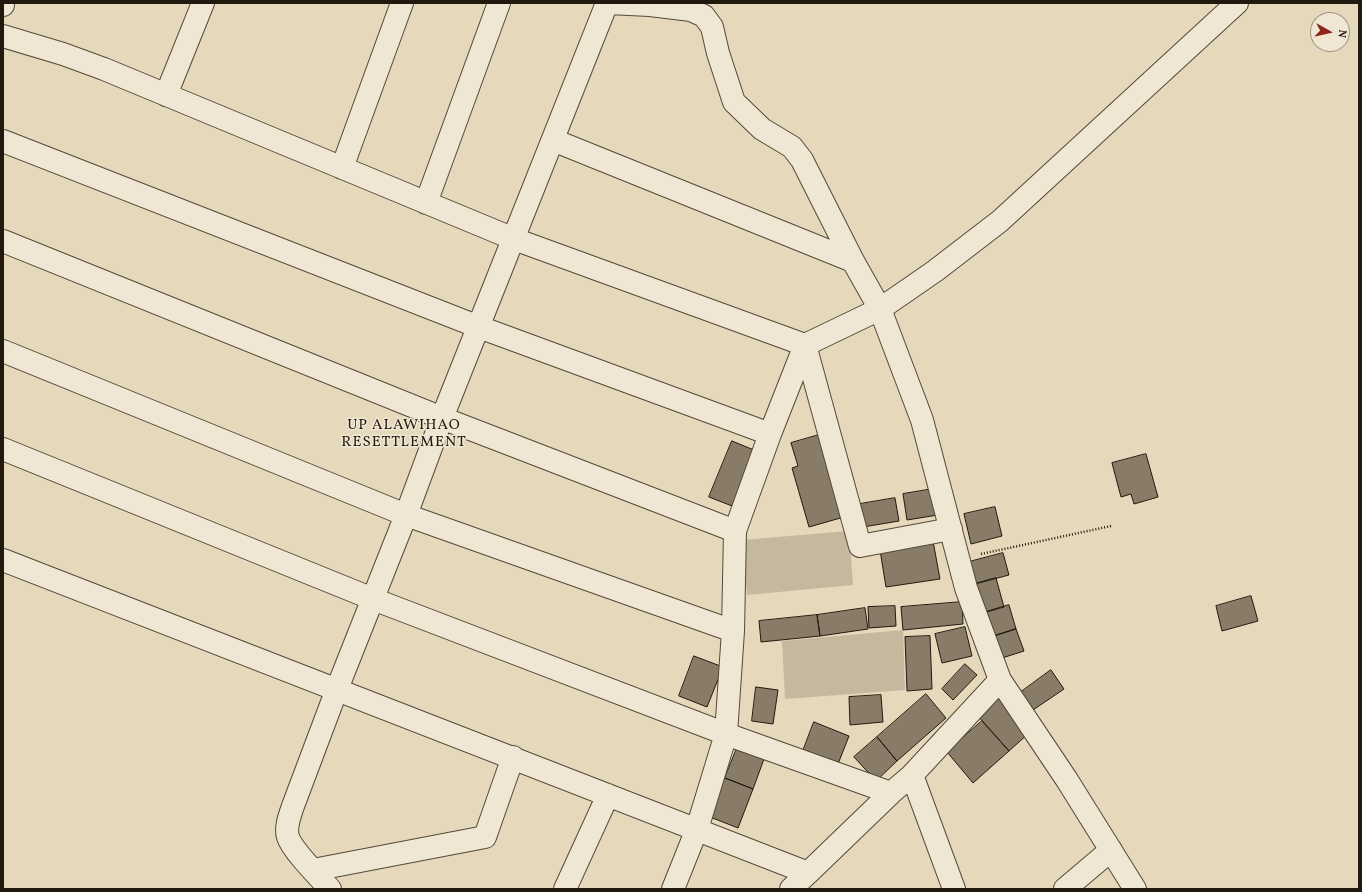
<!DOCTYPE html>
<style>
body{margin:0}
#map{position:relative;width:1362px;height:892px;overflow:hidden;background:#e6d8bb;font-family:Vollkorn,serif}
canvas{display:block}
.frame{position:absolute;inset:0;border:4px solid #22190e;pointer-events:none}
.north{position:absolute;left:1310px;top:12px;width:40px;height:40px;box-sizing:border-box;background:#efe6d3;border:1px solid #9d9484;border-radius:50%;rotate:98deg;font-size:11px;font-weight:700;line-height:16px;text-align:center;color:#22190e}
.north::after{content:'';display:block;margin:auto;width:14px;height:18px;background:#8f2418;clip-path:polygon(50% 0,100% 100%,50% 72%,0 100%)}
</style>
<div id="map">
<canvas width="1362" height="892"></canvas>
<div class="frame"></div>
<div class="north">N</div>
</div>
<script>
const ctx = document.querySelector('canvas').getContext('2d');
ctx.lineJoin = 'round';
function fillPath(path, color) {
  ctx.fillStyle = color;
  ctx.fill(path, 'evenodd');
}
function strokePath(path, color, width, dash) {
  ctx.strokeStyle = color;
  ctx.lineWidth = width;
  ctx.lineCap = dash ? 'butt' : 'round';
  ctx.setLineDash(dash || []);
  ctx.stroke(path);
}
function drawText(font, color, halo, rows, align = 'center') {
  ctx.font = font + ' Vollkorn,serif';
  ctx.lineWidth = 3;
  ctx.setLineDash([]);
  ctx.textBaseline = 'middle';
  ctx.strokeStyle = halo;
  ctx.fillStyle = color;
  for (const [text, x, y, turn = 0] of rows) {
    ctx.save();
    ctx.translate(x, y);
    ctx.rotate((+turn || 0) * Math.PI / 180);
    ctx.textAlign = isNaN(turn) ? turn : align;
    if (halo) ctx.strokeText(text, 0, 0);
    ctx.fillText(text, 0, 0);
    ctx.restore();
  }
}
const green = new Path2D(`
 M849 531 853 585 747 595 742 540Z
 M903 630 905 690 785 699 782 641Z`);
const building = new Path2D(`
 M819 435 844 517 809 527 792 468 798 466 791 443Z
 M732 441 754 450 732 506 709 497Z
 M1146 454 1158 497 1134 504 1131 494 1121 497 1112 463Z
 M933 489 938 515 907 520 903 494Z
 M895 498 899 521 863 527 860 504Z
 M995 507 1002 536 971 544 964 514Z
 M933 541 940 579 886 587 880 550Z
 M1003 553 1009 575 975 584 969 562Z
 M996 578 1004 607 983 613 975 584Z
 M1251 596 1258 621 1222 631 1216 606Z
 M962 602 963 624 903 630 901 607Z
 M1009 605 1016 629 991 637 983 613Z
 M895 606 896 626 869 628 868 607Z
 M865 608 868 629 820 636 817 615Z
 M817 615 820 636 761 642 759 621Z
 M965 627 972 656 942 663 935 634Z
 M1016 629 1024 651 999 659 991 637Z
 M930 636 932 689 907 691 905 637Z
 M694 656 723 667 707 707 679 696Z
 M965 664 977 675 953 700 942 689Z
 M1051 670 1064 689 1033 710 1021 692Z
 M756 687 778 690 773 724 752 721Z
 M926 694 946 718 897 761 877 737Z
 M881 695 883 722 850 725 849 697Z
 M999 698 1029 733 1009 751 978 716Z
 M982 721 1009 751 973 783 947 752Z
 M814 722 849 736 838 764 803 751Z
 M877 737 897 761 876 781 854 757Z
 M737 748 764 759 753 789 725 778Z
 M725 778 753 789 738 828 710 817Z`);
const path = new Path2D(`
 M981 554 1111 526`);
const street = new Path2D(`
 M608 3 650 5 691 10 704 16 712 27 718 53 734 102 762 129 792 147 802 160 853 261 880 309 922 420 966 588 1000 680 912 775
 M3 5V3
 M3 36 63 54 104 69 514 239 805 345 860 546 951 529
 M166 95 203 3
 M553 140 853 261
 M3 141 479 327 770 434
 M342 168 402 3
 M426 203 499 3
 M3 241 442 418 735 531
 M3 351 406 515 733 631
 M3 449 373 599 726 734 891 793
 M3 560 808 873 891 793 912 775 954 889
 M1000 680 1067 780 1135 889
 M313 870 485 837 513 757
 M330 889C320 878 292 850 288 837 285 827 290 815 293 806L337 689 406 515 442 418 607 3
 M565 889 608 795
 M673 889 697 829 726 734 733 631 735 531 770 434 805 345 880 309 935 271 1000 221 1237 3
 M791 889 808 873
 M1065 889 1111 850`);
const neighbourhoodNames = [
 ["UP ALAWIHAO",404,426],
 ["RESETTLEMENT",404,443]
];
fillPath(green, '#c5b89e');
fillPath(building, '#887c68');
strokePath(building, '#22190e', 1);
strokePath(street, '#534939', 24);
strokePath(path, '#22190e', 2.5, [1, 2]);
strokePath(street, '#efe6d3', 22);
ctx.letterSpacing = '1px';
drawText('15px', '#22190e', '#efe6d3', neighbourhoodNames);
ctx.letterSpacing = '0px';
</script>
